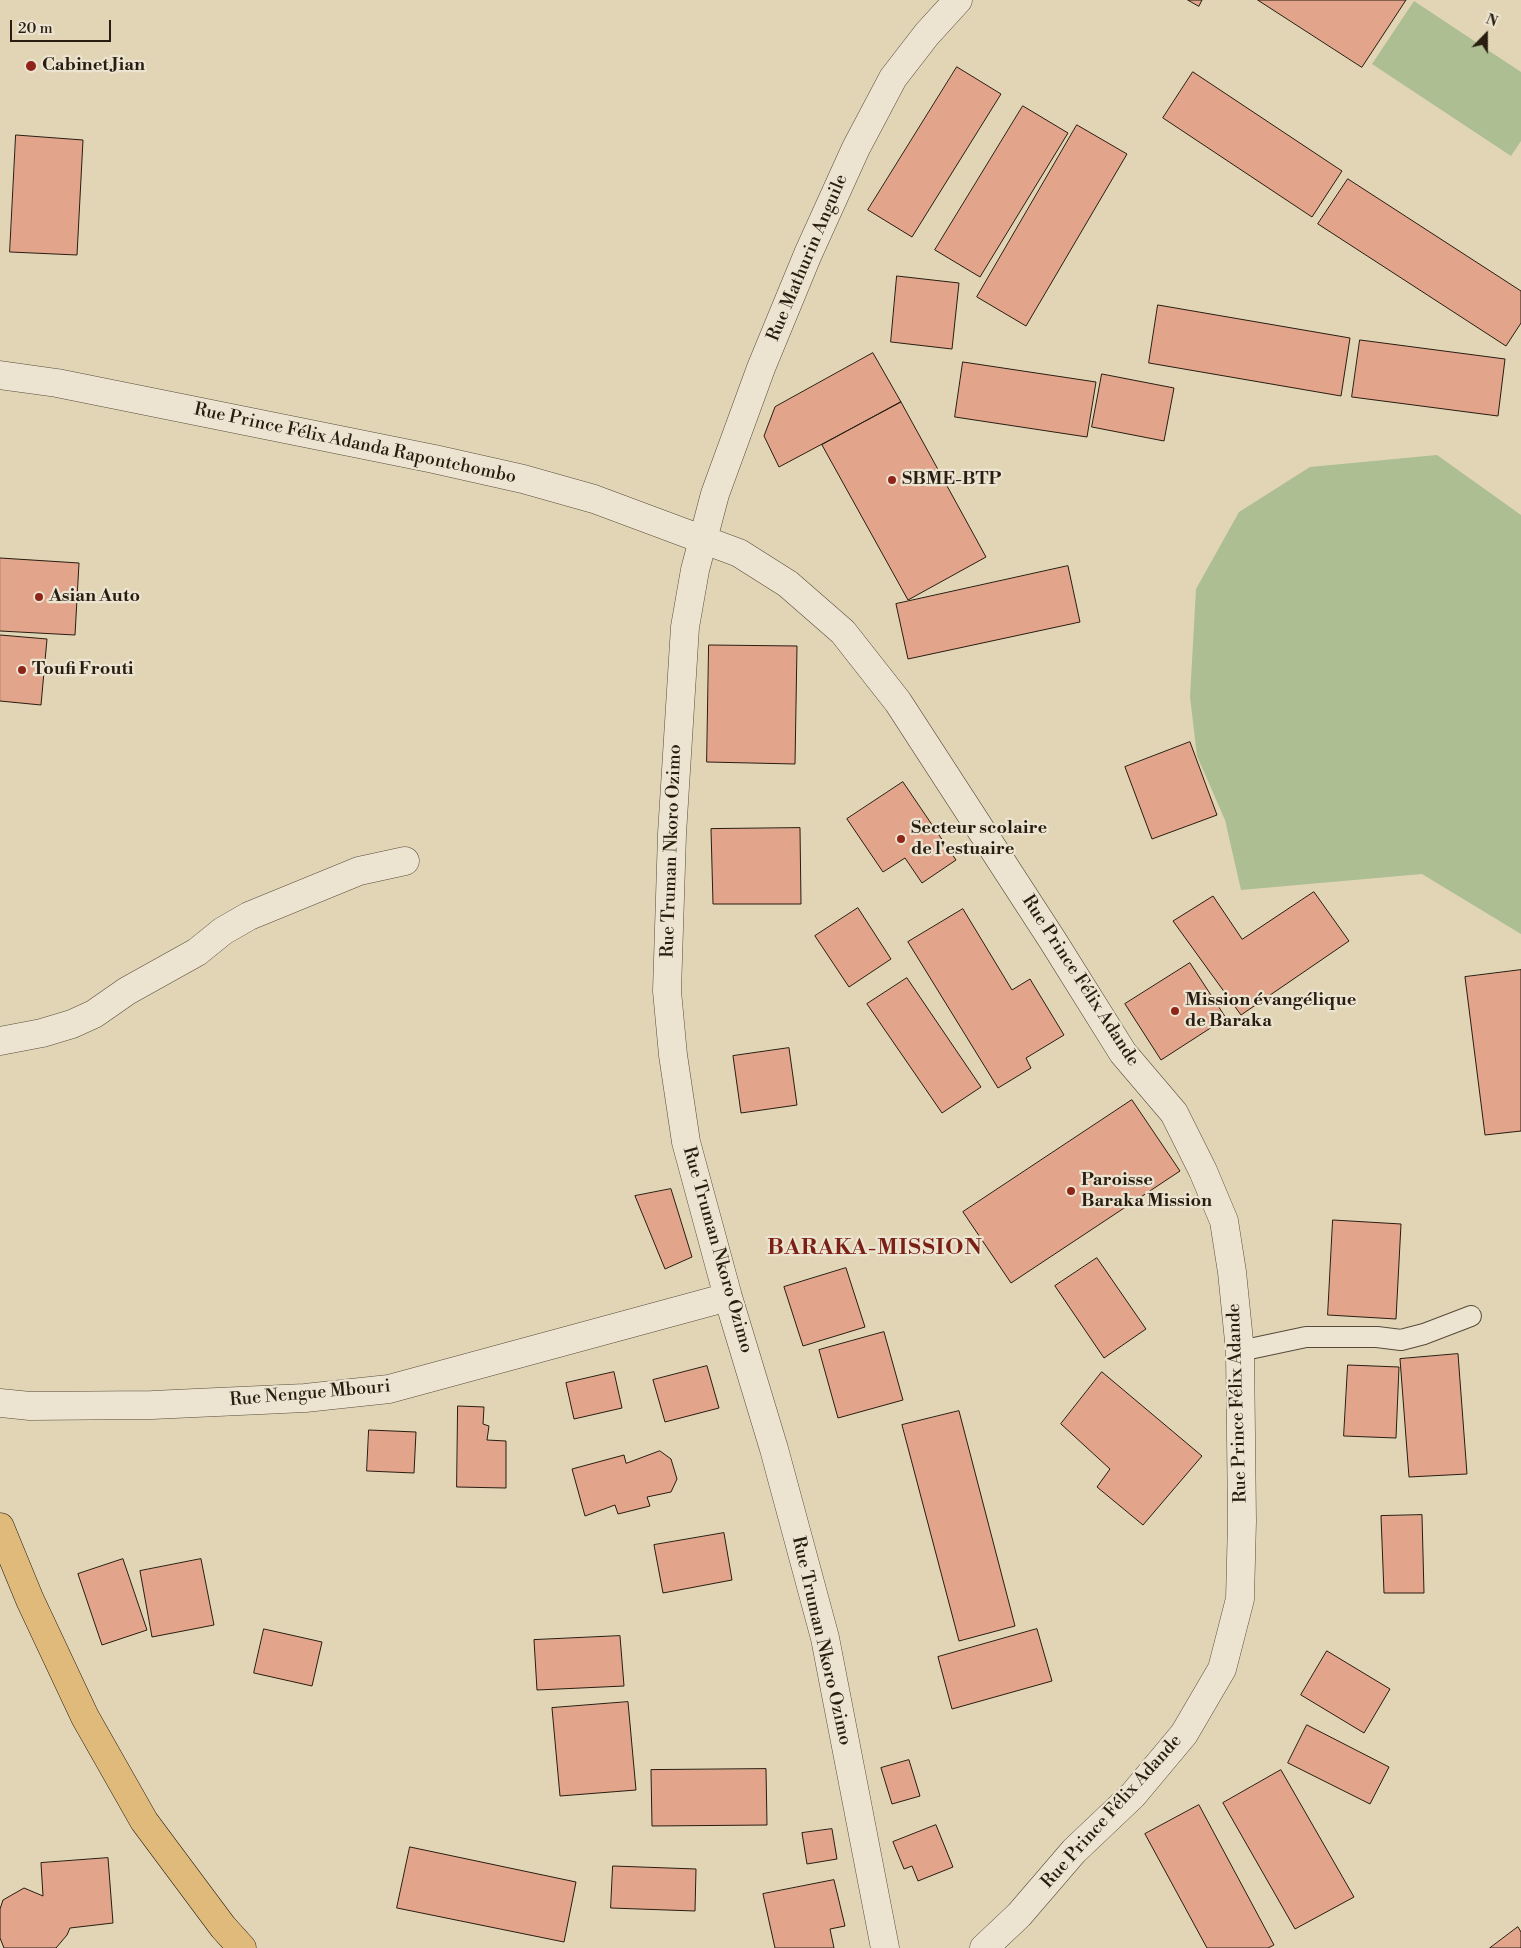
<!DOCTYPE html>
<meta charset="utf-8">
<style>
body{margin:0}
#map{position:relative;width:1521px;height:1948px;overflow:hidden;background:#e1d5b6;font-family:"Libre Bodoni",serif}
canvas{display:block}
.north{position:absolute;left:1461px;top:10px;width:50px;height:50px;-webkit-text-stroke:4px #ece4d0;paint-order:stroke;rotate:22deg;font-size:14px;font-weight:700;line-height:20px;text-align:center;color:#281d10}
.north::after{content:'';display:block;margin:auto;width:18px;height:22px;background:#281d10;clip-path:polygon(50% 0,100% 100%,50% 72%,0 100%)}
.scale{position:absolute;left:10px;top:20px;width:101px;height:22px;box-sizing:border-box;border:2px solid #281d10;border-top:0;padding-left:6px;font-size:15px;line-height:18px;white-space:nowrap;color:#281d10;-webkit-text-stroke:4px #ece4d0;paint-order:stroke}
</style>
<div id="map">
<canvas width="1521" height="1948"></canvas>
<div class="north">N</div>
<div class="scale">20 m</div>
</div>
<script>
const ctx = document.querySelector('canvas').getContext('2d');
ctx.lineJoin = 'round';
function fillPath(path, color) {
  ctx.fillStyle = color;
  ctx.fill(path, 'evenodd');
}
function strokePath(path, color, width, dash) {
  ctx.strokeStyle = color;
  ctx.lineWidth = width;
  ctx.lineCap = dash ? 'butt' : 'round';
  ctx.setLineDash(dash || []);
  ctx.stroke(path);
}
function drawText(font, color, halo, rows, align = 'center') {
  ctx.font = font + ' "Libre Bodoni",serif';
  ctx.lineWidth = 4.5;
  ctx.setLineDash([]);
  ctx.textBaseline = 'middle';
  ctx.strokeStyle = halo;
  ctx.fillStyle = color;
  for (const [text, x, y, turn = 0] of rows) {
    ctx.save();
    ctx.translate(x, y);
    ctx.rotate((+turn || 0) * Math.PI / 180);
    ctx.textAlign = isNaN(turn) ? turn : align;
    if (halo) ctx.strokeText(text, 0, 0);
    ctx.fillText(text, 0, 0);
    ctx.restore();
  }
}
const green = new Path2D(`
 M1414 1 1521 72V141L1511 156 1372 64Z
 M1437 455 1521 515V934L1422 874 1241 890 1225 820 1197 756 1190 697 1196 589 1239 512 1310 467Z`);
const building = new Path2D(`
 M1188 0H1202L1199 6Z
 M1258 0H1406L1362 67Z
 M957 67 1001 94 912 237 868 210Z
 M1193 72 1342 171 1312 217 1163 118Z
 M1023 106 1068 133 980 277 935 250Z
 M1077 125 1127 154 1026 326 977 297Z
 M16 135 83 140 77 255 10 252Z
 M1348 179 1521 291V323L1506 346 1318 224Z
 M897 276 959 283 952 349 891 342Z
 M1158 305 1350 338 1341 396 1149 363Z
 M1360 340 1505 359 1498 416 1352 397Z
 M873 353 901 402 779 467 764 436 775 407Z
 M963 362 1096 382 1087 437 955 417Z
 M1102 374 1174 388 1164 441 1092 427Z
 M901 402 986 557 908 600 822 445Z
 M0 558 79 563 75 635 0 631Z
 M1068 566 1080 622 908 659 896 604Z
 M0 635 47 639 41 705 0 701Z
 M709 645 797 646 795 764 707 762Z
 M1190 742 1217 815 1152 839 1125 767Z
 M903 782 956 860 922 883 905 858 883 872 847 819Z
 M800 828 801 904H713L711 829Z
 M1314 892 1349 941 1241 1015 1173 921 1213 896 1242 939Z
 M858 908 891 959 849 987 815 936Z
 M963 909 1012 990 1030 979 1064 1035 1026 1058 1031 1068 998 1088 908 942Z
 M1190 963 1226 1018 1161 1060 1125 1004Z
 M1521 970V1131L1485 1135 1465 977Z
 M907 978 981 1087 942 1113 867 1004Z
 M789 1048 797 1105 741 1113 733 1056Z
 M1132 1100 1180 1171 1011 1283 963 1212Z
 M671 1189 692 1257 665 1269 635 1196Z
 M1333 1220 1401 1224 1396 1319 1328 1315Z
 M1097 1258 1146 1329 1104 1358 1055 1286Z
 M846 1268 865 1327 803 1346 784 1287Z
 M884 1332 903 1400 838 1418 819 1350Z
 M1458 1354 1467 1474 1409 1477 1400 1359Z
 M1348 1365 1399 1367 1396 1438 1344 1436Z
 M707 1366 719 1408 665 1422 653 1380Z
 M614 1372 622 1408 574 1419 566 1383Z
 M1102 1372 1202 1456 1143 1525 1097 1487 1110 1469 1061 1424Z
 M458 1406 484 1407 483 1424 489 1426 487 1440 506 1441V1488L457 1487Z
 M959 1411 1015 1626 959 1641 902 1425Z
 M369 1430 416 1432 414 1473 367 1471Z
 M660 1451 671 1459 677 1479 671 1492 647 1497 650 1506 618 1514 615 1505 585 1516 572 1469 624 1455 626 1463Z
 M1422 1515 1424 1593H1384L1381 1516Z
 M724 1533 732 1580 663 1593 654 1545Z
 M123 1559 147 1630 102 1645 78 1574Z
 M201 1559 214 1625 152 1637 140 1571Z
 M264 1629 322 1642 312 1686 254 1673Z
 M1037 1629 1052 1681 952 1709 938 1657Z
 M620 1636 624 1686 537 1690 534 1640Z
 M1327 1651 1390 1689 1364 1733 1301 1695Z
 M628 1702 636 1790 560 1796 552 1708Z
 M1307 1725 1389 1767 1370 1804 1288 1763Z
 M909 1760 920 1796 892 1804 881 1768Z
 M766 1769 767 1825 652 1826 651 1770Z
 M1281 1770 1354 1897 1295 1929 1223 1803Z
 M1199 1805 1274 1945 1268 1948H1207L1145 1834Z
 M936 1825 953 1867 918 1881 912 1866 904 1869 893 1842Z
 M832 1829 837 1859 807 1864 802 1833Z
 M410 1847 576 1882 564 1942 397 1908Z
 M108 1858 113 1923 70 1928 67 1935 56 1948H4L0 1938V1909L3 1900 24 1888 43 1896 41 1863Z
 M613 1866 696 1869 695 1911 611 1908Z
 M834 1880 845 1926 830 1929 834 1948H775L763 1894Z
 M1518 1927 1521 1932V1948H1490Z`);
const service = new Path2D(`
 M1240 1351 1306 1337H1377L1401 1340 1424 1334 1471 1316`);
const minor = new Path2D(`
 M0 375 57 383 434 459 523 479 594 499 739 553 788 584 843 632 898 702 1053 941 1123 1053 1174 1113 1203 1171 1224 1221 1232 1272 1240 1351 1242 1521 1240 1599 1222 1669 1184 1734 1133 1795 1074 1851 1019 1915 984 1948
 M0 1041 42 1033 72 1024 94 1014 127 991 197 952 223 931 249 916 359 871 405 861
 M0 1403 30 1406 152 1405 305 1398 389 1389 728 1297
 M885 1948 825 1638 774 1449 728 1297 686 1142 673 1055 667 991 672 834 685 627 695 570 715 494 761 368 808 254 856 148 893 78 927 34 958 0`);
const primary = new Path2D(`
 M0 1527 30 1600 85 1717 144 1821 223 1927 242 1948`);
const markers = [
 [31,66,6,"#8f2418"],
 [892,480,5,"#8f2418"],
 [39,597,5,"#8f2418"],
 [22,670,5,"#8f2418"],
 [901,839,5,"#8f2418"],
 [1175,1011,5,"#8f2418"],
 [1071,1191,5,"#8f2418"]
];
const poiNames = [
 ["Cabinet Jian",42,66],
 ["SBME-BTP",902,480],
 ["Asian Auto",49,597],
 ["Toufi Frouti",32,670],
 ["Secteur scolaire",911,829],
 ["de l'estuaire",911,850],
 ["Mission évangélique",1185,1001],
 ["de Baraka",1185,1022],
 ["Paroisse",1081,1181],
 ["Baraka Mission",1081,1202]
];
const streetNames = [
 ["Rue Mathurin Anguile",808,258,-67],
 ["Rue Prince Félix Adanda Rapontchombo",355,444,12],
 ["Rue Truman Nkoro Ozimo",672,851,-88],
 ["Rue Prince Félix Adande",1080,981,57],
 ["Rue Truman Nkoro Ozimo",717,1250,74],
 ["Rue Nengue Mbouri",310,1394,-5],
 ["Rue Prince Félix Adande",1238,1403,-92],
 ["Rue Truman Nkoro Ozimo",821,1641,77],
 ["Rue Prince Félix Adande",1112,1812,-48]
];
const districtNames = [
 ["BARAKA-MISSION",875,1249]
];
fillPath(green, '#adbe92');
fillPath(building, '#e2a48b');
strokePath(building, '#281d10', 1);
strokePath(service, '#564b3a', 22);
strokePath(minor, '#564b3a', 29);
strokePath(primary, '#281d10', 29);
strokePath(service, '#ece4d0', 20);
strokePath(minor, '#ece4d0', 28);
strokePath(primary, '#e0ba7b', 28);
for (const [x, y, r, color] of markers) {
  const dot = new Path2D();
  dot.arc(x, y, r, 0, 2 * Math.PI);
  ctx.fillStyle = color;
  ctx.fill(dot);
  strokePath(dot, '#ece4d0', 2);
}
drawText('bold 18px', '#281d10', '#ece4d0', poiNames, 'left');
drawText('18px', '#281d10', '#ece4d0', streetNames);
ctx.letterSpacing = '1px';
drawText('bold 22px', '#7a1f14', '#ece4d0', districtNames);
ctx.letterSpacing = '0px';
</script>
